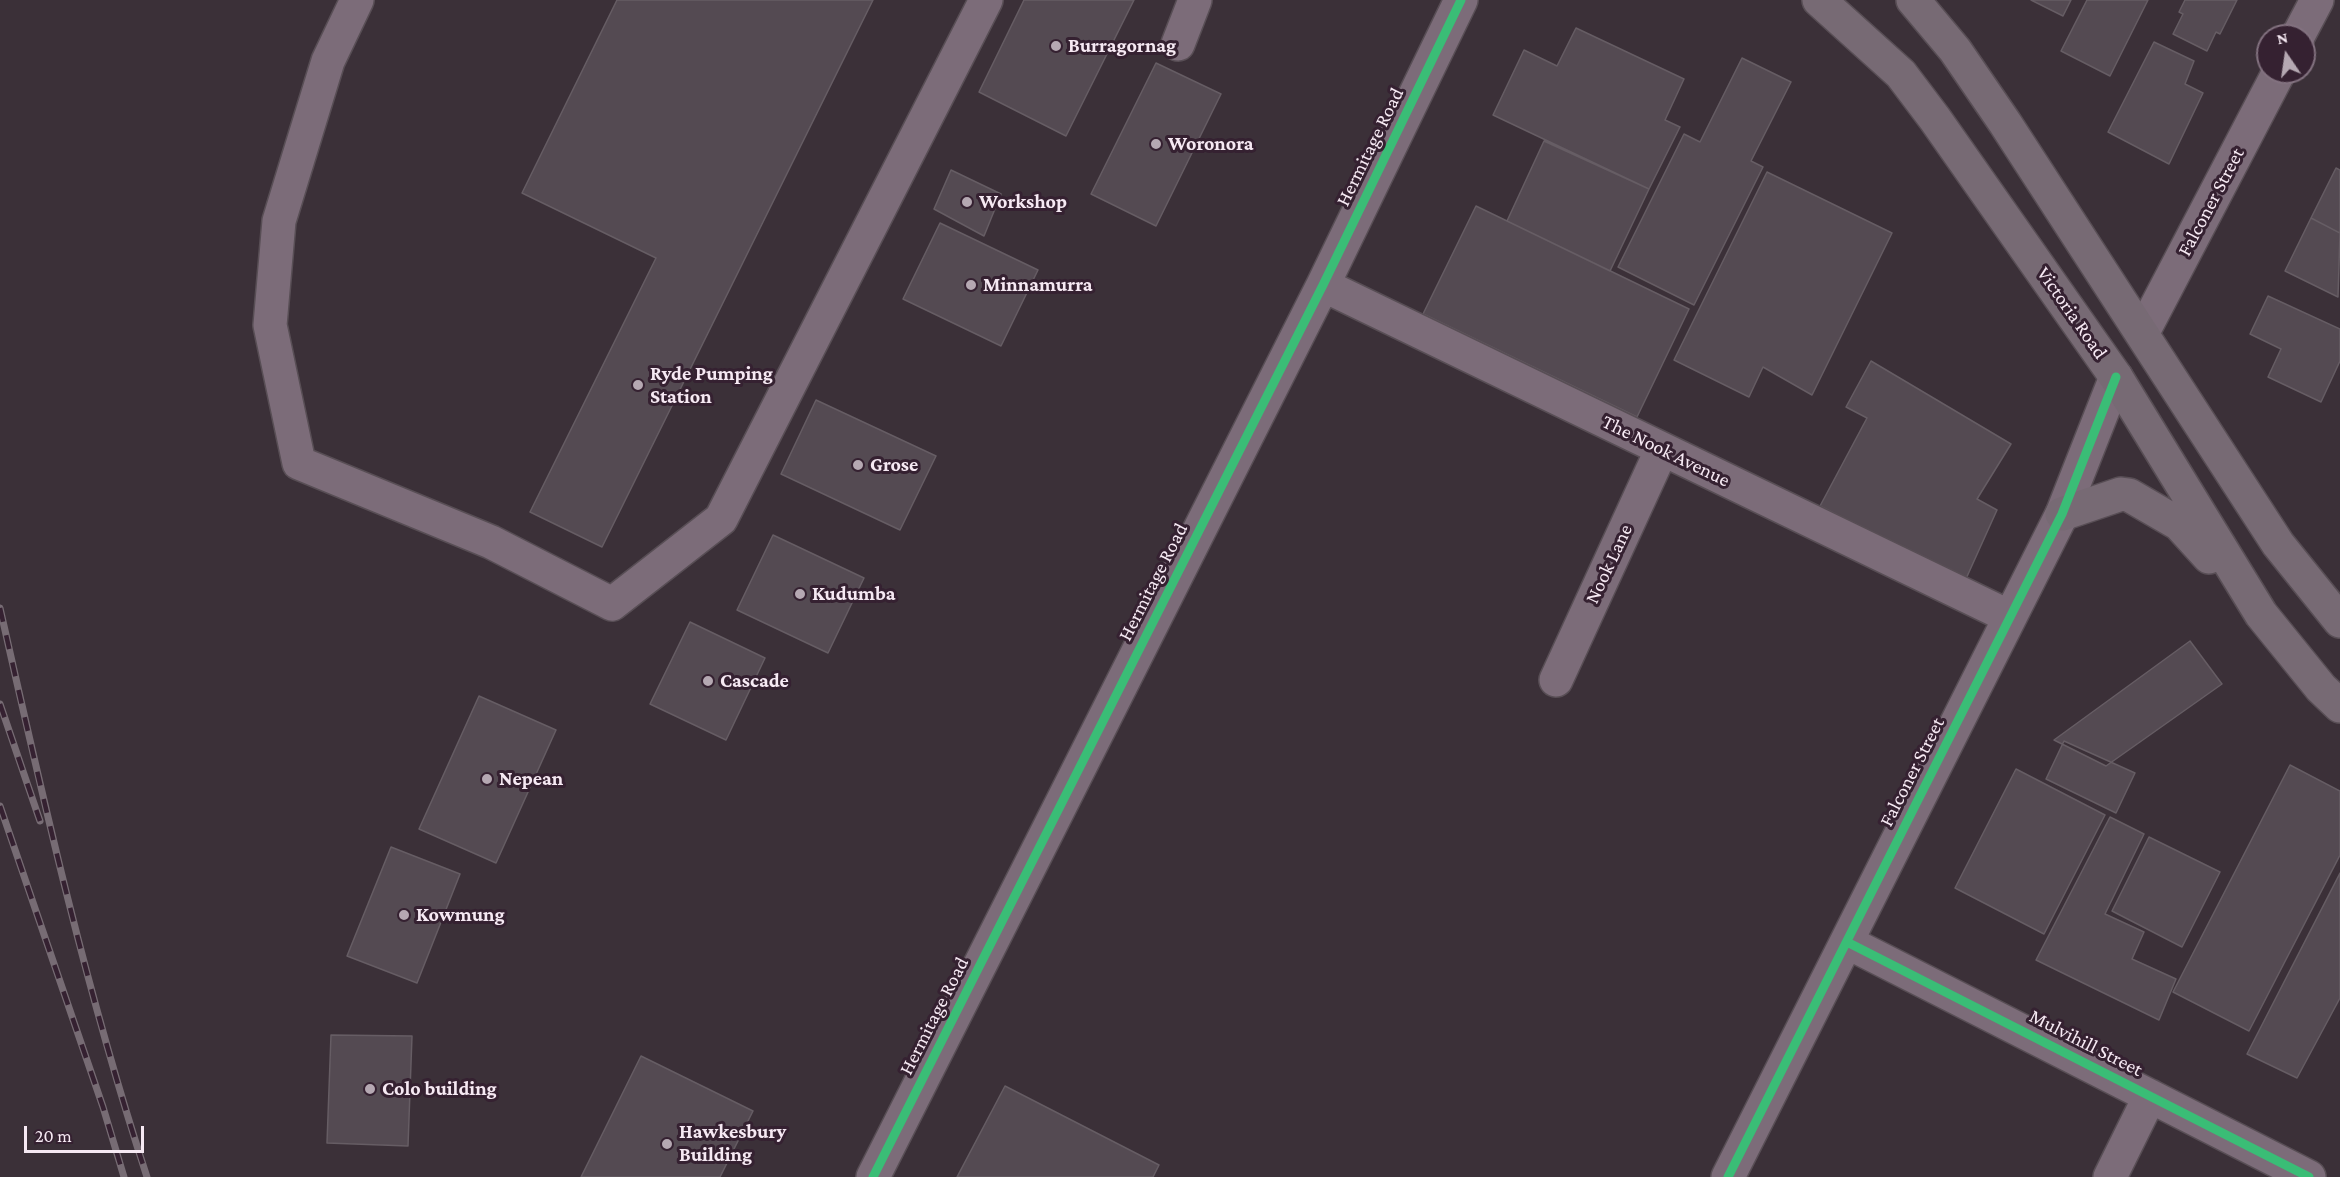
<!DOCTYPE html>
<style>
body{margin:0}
#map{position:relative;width:2340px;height:1177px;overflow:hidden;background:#3b3038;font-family:"Crimson Pro",serif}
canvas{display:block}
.north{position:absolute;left:2256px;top:24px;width:60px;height:60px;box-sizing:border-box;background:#352131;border:2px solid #82717f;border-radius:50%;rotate:347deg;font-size:16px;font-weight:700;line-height:24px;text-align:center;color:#f6e9f3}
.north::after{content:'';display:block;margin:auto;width:21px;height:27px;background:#b5a8b2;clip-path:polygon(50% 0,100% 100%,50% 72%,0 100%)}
.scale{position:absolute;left:24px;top:1126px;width:120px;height:27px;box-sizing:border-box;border:3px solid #f6e9f3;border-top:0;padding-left:8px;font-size:18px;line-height:21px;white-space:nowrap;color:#f6e9f3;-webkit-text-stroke:4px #352131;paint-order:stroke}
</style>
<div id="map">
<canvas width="2340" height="1177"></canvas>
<div class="north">N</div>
<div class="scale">20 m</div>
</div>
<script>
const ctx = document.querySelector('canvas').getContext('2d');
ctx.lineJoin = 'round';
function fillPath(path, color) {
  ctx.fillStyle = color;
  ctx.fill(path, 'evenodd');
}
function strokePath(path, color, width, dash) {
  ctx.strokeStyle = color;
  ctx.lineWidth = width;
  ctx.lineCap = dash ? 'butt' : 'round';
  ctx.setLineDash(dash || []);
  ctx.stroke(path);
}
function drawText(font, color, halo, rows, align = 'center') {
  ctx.font = font + ' "Crimson Pro",serif';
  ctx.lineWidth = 6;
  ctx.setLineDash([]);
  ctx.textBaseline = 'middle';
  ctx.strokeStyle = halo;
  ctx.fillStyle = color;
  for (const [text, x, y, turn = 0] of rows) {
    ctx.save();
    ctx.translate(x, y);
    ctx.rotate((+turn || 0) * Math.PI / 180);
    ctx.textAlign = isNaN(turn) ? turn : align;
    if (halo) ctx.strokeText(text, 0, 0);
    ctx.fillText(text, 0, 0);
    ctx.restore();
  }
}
const building = new Path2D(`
 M617 0H873L602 547 530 512 656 258 522 193Z
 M1024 0H1134L1066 136 979 92Z
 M2031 0H2071L2063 16Z
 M2087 0H2148L2110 76 2061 51Z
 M2185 0H2237L2220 34 2216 32 2207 51 2173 34 2183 14 2179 12Z
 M1576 28 1684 79 1665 120 1680 127 1649 189 1493 115 1524 50 1557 66Z
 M2154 42 2194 61 2185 84 2203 93 2169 164 2108 132Z
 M1742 58 1791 82 1751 161 1763 167 1694 305 1618 267 1684 134 1700 142Z
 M1156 63 1221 94 1156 226 1091 194Z
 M1544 141 1649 189 1610 271 1507 221Z
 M2336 168 2340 170V233L2311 218Z
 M951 170 1001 194 984 236 934 209Z
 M1767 172 1892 233 1812 395 1763 367 1749 397 1674 360Z
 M1476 206 1689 309 1637 417 1423 314Z
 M2311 218 2340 233 2338 297 2285 271Z
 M940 223 1038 270 1001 346 903 299Z
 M2268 296 2340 329V361L2321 402 2268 377 2281 349 2250 334Z
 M1871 361 2011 444 1977 499 1997 510 1965 581 1820 506 1867 418 1846 407Z
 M816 400 936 456 900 530 781 474Z
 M773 535 864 578 828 653 737 610Z
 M690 622 765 658 726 740 650 704Z
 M2190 641 2222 684 2106 766 2054 740Z
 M479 696 556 730 496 863 419 829Z
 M2064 741 2135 773 2116 813 2046 779Z
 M2290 765 2340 791V855L2249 1031 2173 992Z
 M2016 769 2105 815 2044 934 1955 888Z
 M2110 817 2144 834 2105 914 2144 932 2132 959 2176 979 2159 1020 2036 960Z
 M2149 837 2220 872 2182 947 2112 911Z
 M391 847 460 874 417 983 347 956Z
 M2340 873V998L2297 1078 2247 1054Z
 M331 1035 412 1036 408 1146 327 1143Z
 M641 1056 753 1111 720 1177H581Z
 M1005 1086 1159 1165 1153 1177H957Z`);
const minor = new Path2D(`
 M357 0 328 61 279 221 270 325 299 463 491 542 612 604 721 519 986 0
 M2298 36 2317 0
 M1178 44 1195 0
 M1323 285 2010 617
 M2143 332 2279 72
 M1556 680 1662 449
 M1847 942 2309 1177
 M873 1177 1323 285 1461 0
 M1728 1177 2062 514 2116 377
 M2110 1177 2150 1096`);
const highway = new Path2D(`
 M1819 0 1901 74 1935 119 2116 377 2261 614 2321 688 2340 706
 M1913 0 1955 50 2005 123 2278 544 2340 621
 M2062 514 2121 494 2129 495 2179 524 2209 557`);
const rail = new Path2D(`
 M0 608C43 799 86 991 147 1177
 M0 704 40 821
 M0 806 103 1107 124 1177`);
const cycleway = new Path2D(`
 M1847 942 2309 1177
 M873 1177 1323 285 1461 0
 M1728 1177 2062 514 2116 377`);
const markers = [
 [1056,46,6,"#b5a8b2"],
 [1156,144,6,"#b5a8b2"],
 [967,202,6,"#b5a8b2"],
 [971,285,6,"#b5a8b2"],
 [638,385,6,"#b5a8b2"],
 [858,465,6,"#b5a8b2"],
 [800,594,6,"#b5a8b2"],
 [708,681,6,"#b5a8b2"],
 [487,779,6,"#b5a8b2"],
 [404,915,6,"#b5a8b2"],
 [370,1089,6,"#b5a8b2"],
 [667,1144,6,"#b5a8b2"]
];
const poiNames = [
 ["Burragornag",1068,46],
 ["Woronora",1168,144],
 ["Workshop",979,202],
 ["Minnamurra",983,285],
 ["Ryde Pumping",650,374],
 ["Station",650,397],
 ["Grose",870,465],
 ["Kudumba",812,594],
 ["Cascade",720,681],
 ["Nepean",499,779],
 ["Kowmung",416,915],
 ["Colo building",382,1089],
 ["Hawkesbury",679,1132],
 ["Building",679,1155]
];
const streetNames = [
 ["Hermitage Road",1370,147,-64],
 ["Falconer Street",2211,202,-62],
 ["Victoria Road",2072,313,55],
 ["The Nook Avenue",1666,451,26],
 ["Nook Lane",1609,564,-65],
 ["Hermitage Road",1153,582,-63],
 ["Falconer Street",1912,772,-63],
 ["Hermitage Road",934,1016,-63],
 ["Mulvihill Street",2086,1043,27]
];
fillPath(building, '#544a52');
strokePath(building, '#665d64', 1.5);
strokePath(minor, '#584e55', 36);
strokePath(highway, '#584e55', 36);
strokePath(minor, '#7c6c79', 33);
strokePath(highway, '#776a74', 33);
strokePath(rail, '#776c74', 7);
strokePath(rail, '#352131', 4.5, [14]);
strokePath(cycleway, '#3abd76', 9);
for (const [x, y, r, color] of markers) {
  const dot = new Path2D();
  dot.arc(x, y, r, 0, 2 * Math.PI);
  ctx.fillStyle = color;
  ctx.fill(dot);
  strokePath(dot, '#352131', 2);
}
drawText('bold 20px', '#f6e9f3', '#352131', poiNames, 'left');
drawText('20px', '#f6e9f3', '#352131', streetNames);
</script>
